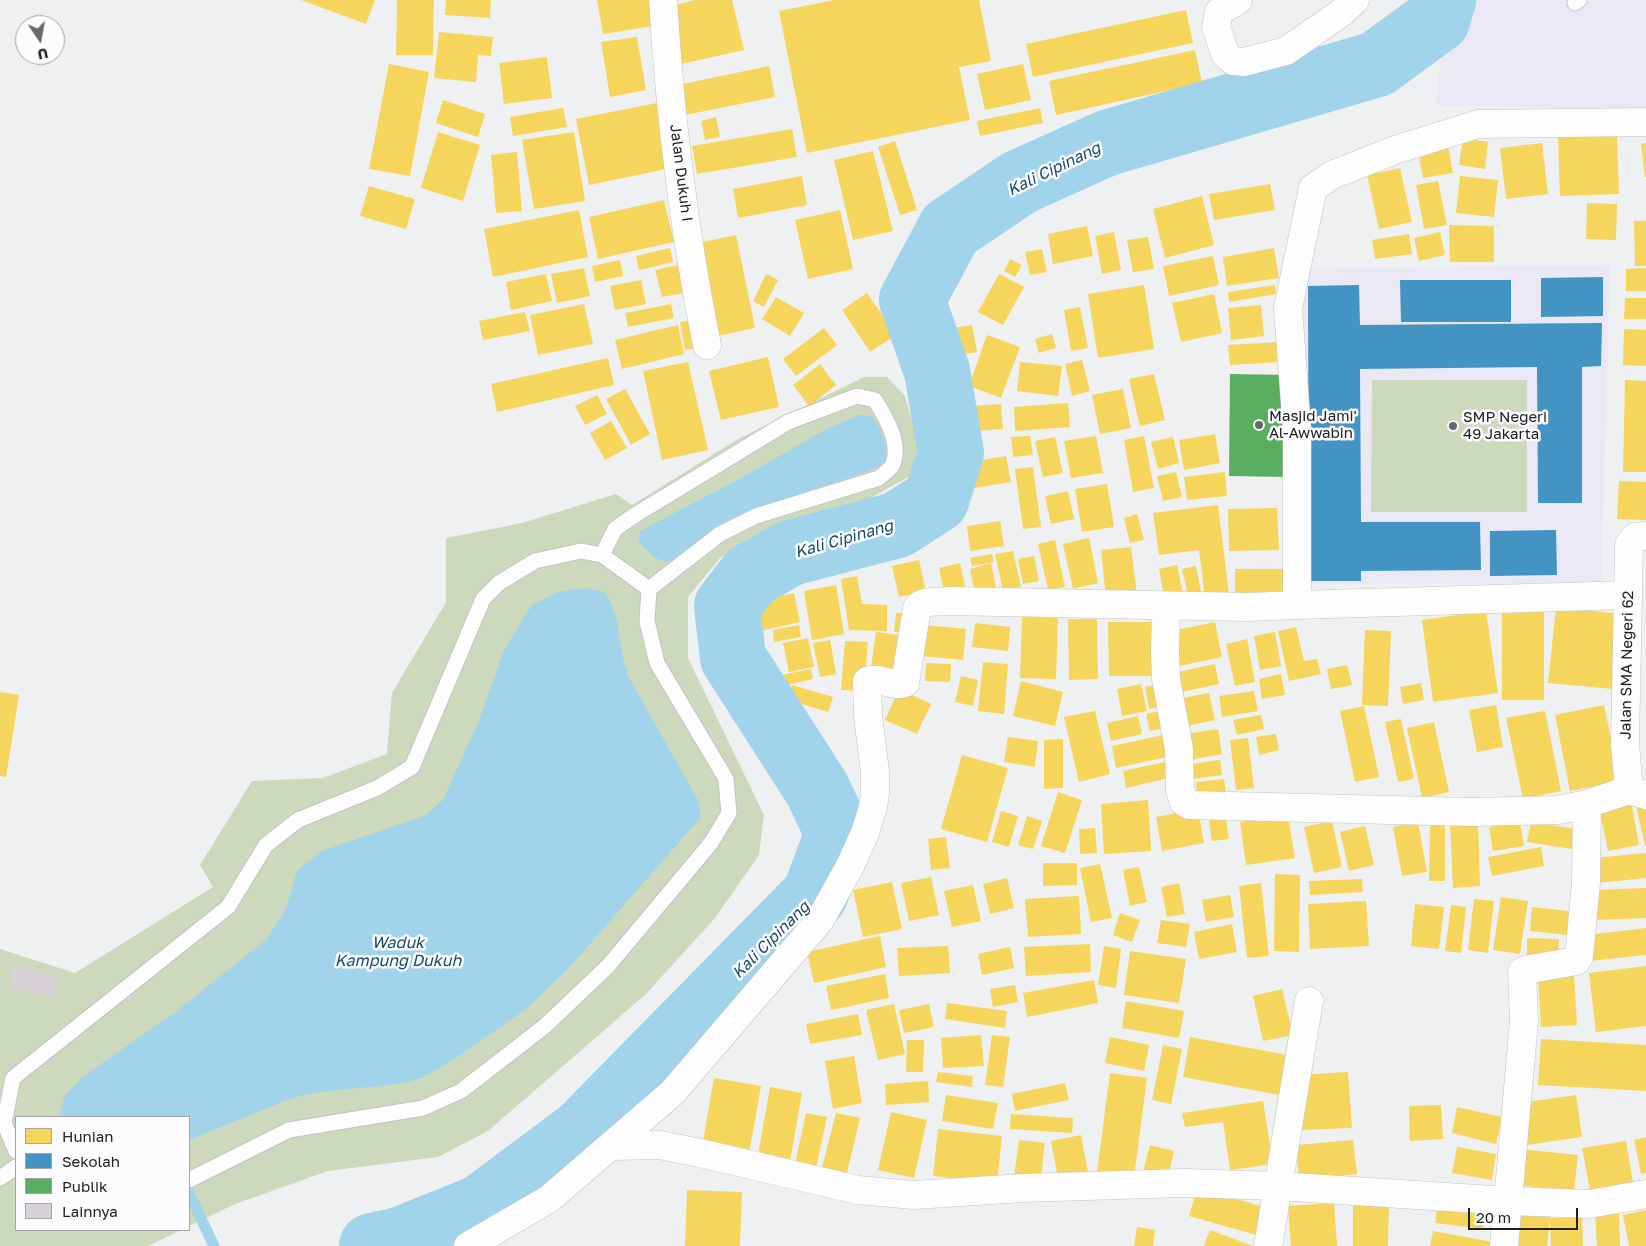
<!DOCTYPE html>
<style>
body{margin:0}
#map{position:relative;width:1646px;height:1246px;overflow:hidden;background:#eff0f1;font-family:"Golos Text",sans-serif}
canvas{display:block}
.legend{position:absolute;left:15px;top:1116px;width:175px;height:115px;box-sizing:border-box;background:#fcfcff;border:1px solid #a4a4a6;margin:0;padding:6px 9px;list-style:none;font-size:15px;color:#202021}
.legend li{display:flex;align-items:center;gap:10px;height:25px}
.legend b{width:25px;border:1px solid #a4a4a6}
.north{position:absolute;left:15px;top:15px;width:50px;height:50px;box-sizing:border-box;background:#fcfcff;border:1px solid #a4a4a6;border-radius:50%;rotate:168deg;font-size:14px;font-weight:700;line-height:20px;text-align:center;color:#202021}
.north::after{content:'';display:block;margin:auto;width:18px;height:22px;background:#68696a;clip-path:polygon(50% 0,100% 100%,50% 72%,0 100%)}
.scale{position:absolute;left:1468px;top:1208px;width:110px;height:22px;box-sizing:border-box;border:2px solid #202021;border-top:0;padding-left:6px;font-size:15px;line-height:18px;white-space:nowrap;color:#202021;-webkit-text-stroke:4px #fcfcff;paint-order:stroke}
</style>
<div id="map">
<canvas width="1646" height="1246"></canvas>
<ul class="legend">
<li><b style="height:14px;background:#f6d55c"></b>Hunian</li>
<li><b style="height:14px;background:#4393c3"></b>Sekolah</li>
<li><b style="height:14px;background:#5aae61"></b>Publik</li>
<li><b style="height:14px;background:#d9d0d8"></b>Lainnya</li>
</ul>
<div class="north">U</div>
<div class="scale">20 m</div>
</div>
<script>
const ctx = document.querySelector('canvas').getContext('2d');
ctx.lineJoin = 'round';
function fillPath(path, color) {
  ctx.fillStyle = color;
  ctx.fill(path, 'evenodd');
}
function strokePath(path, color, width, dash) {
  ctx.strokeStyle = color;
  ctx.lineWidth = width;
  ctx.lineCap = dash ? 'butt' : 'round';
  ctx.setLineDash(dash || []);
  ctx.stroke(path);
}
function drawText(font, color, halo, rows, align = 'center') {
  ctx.font = font + ' "Golos Text",sans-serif';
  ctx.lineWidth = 5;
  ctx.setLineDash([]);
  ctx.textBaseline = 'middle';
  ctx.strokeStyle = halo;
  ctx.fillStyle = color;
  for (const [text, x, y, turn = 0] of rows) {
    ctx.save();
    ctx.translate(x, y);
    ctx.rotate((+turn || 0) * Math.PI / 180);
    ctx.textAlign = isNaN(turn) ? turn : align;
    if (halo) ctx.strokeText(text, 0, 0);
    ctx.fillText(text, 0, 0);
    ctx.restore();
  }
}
const commercial = new Path2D(`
 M1446 0H1646V110L1436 105Z
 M1610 265 1601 585 1301 583 1300 269Z`);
const green = new Path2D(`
 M864 377H887L905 396 918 441 914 474 836 517 756 536 720 558 688 597V658L764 815 759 855 715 918 646 994 488 1131 438 1157 328 1171 235 1204 189 1226V1117H16V1230H181L148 1246H0V949L75 973 213 887 200 865 252 781 323 778 387 754 392 693 446 602V538L522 523 616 494 632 505 738 439Z
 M1372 380H1527V512H1371Z`);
const water = new Path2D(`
 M858 415 871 416C880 425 892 452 883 463 879 466 873 469 869 471L766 505 733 518 713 528 685 553 667 562 655 558 638 541 640 531 743 477 821 432Z
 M585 588 604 592 610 600 617 622 623 658 629 678 699 802 701 817 567 970 525 1010 454 1059 422 1078 399 1084 319 1092 292 1098 189 1140V1117H60L64 1097 81 1078 177 1011 267 939 286 909 297 871 322 851 426 815 443 800 478 723 504 650 532 605 558 592Z`);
const homes = new Path2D(`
 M301 0H375L366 24Z
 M397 0H434L433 55H396Z
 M446 0H491L490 18 445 15Z
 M597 0H649L653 26 603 34Z
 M695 0H732L744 50 681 64 667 7Z
 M835 0H979L991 61 959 67 970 120 807 153 779 11Z
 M1186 10 1193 43 1033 77 1026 44Z
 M439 32 493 37 491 56 478 55 476 82 434 78Z
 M637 37 646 90 610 97 601 42Z
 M1195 50 1202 83 1056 115 1049 81Z
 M547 57 552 98 504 104 499 63Z
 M389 64 429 72 410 176 369 169Z
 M1023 64 1031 100 985 110 977 74Z
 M769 66 775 97 685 115 678 85Z
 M443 100 485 114 478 137 436 123Z
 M657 103 671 168 589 185 576 119Z
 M563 108 567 127 513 136 510 117Z
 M1040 108 1043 123 980 136 977 121Z
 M716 117 720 137 705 140 701 121Z
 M792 129 797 157 697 174 692 146Z
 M438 132 480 145 463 201 421 188Z
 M574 132 585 201 534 209 522 140Z
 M1617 135 1619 194 1560 196 1558 137Z
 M1463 138 1488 142 1485 169 1459 165Z
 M1447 140 1453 173 1423 178 1417 145Z
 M895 141 917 210 900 215 878 147Z
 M1542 143 1548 194 1506 199 1500 148Z
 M1646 143V177H1645L1641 144Z
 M873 151 893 231 853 240 834 160Z
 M517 152 522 211 496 213 491 155Z
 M1400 168 1412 222 1379 229 1367 175Z
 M802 176 807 205 738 218 733 189Z
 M1460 176 1498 180 1494 217 1456 213Z
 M1438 181 1447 225 1424 229 1416 185Z
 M1270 184 1275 210 1214 220 1209 194Z
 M369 186 415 199 406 229 360 216Z
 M1202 196 1214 245 1165 258 1153 209Z
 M664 200 674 242 598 259 589 217Z
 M1587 203 1617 204 1616 240 1586 239Z
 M579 210 588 257 493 277 484 229Z
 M840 210 853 269 808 279 795 220Z
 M1634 221H1646V266H1635Z
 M1449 225 1494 226V262H1450Z
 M1087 226 1093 256 1053 264 1048 234Z
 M1114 232 1121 270 1102 274 1095 236Z
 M1440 232 1445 255 1419 261 1414 238Z
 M1409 234 1412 254 1375 259 1372 240Z
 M736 235 755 328 712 337 693 244Z
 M1148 237 1154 269 1133 272 1127 240Z
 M670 248 673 262 639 270 636 256Z
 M1274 248 1279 278 1227 286 1223 257Z
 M1042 249 1047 272 1030 275 1025 252Z
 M1213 256 1219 285 1169 296 1163 266Z
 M1010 259 1022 265 1015 277 1004 271Z
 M620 260 623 276 595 282 592 266Z
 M678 265 684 293 662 297 655 270Z
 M584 268 590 296 557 303 551 274Z
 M1646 268V291H1626V269Z
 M546 274 552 301 511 310 506 282Z
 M766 274 778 280 764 307 753 301Z
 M999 274 1024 287 1003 325 978 312Z
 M641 280 646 304 615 310 610 286Z
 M1144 285 1154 349 1098 358 1088 294Z
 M1275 285 1276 294 1229 302 1228 292Z
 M867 293 896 335 870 352 842 310Z
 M1214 294 1222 333 1181 342 1172 303Z
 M776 297 804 313 790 336 762 319Z
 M1625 298H1646V319H1624Z
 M584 304 593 344 538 355 530 315Z
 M671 304 674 318 628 327 625 313Z
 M1261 305 1264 336 1231 340 1228 308Z
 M1080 307 1088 348 1071 351 1064 310Z
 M525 312 530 331 483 340 479 321Z
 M699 319 704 347 685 350 680 322Z
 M678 325 684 354 622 369 615 340Z
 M972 325 977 352 958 355 953 328Z
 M824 328 837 345 796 376 783 359Z
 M1624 329 1646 330V366L1623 365Z
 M1052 334 1056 348 1039 353 1035 339Z
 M987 335 1020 347 1001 398 969 386Z
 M1279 342 1280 362 1230 365 1228 345Z
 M768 357 779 407 721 420 709 371Z
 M608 358 614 385 497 412 491 384Z
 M1082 360 1090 391 1072 396 1065 364Z
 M688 362 708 450 662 460 643 371Z
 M1020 362 1062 366 1058 396 1017 391Z
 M820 364 836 385 809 406 793 385Z
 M1154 374 1165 420 1140 426 1129 379Z
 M1625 380 1646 381V472H1623Z
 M625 389 650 434 631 445 606 399Z
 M1123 389 1131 428 1100 434 1092 395Z
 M597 395 607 414 585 425 575 406Z
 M1068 403 1070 427 1015 431 1014 407Z
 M1001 404 1003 429 962 432 960 407Z
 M611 421 627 448 605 460 590 433Z
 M1215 434 1220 463 1184 470 1179 440Z
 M1030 436 1033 455 1013 457 1011 437Z
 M1096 436 1103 473 1071 478 1064 441Z
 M1144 436 1154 488 1133 492 1124 440Z
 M1055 437 1063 473 1043 477 1035 441Z
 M1173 437 1179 463 1158 469 1151 442Z
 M1006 456 1011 482 968 489 964 463Z
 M1033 467 1041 527 1023 529 1015 469Z
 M1176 472 1182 497 1163 501 1157 476Z
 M1225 472 1227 496 1187 500 1184 477Z
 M1619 481 1646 482V520L1617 519Z
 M1107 484 1114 527 1082 532 1075 489Z
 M1068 491 1074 519 1051 524 1045 496Z
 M1218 505 1230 601 1206 605 1199 550 1159 555 1153 513Z
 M1277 508 1279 550 1229 551 1228 509Z
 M1137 514 1144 540 1130 543 1124 518Z
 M1000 521 1004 546 970 551 967 526Z
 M1089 538 1098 583 1073 589 1063 544Z
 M1055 540 1065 587 1048 590 1038 544Z
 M1131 547 1137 594 1106 598 1101 550Z
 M1013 551 1021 587 1003 590 995 554Z
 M992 554 994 562 972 566 970 558Z
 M1034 556 1039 581 1023 584 1018 559Z
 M919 560 926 591 899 597 892 566Z
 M960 563 966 591 945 596 939 568Z
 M991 563 996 588 975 593 970 569Z
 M1177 565 1184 598 1165 602 1159 569Z
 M1196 566 1202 597 1189 600 1182 569Z
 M1235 569H1288L1289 602H1235Z
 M857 576 862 604 887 605V631L849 630 841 579Z
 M836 585 844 634 812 640 804 591Z
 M794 593 800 622 756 632 750 603Z
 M1556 607 1621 614 1613 689 1548 683Z
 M1544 610V700H1502V611Z
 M1486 611 1498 693 1433 702 1422 620Z
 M896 613H907L905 633 894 632Z
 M1022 617 1058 618 1056 679 1020 678Z
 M1068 619H1097L1098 679 1069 680Z
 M1108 622H1152L1153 676H1109Z
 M1215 622 1222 657 1174 667 1166 632Z
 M975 623 1010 627 1008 651 972 647Z
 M799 625 801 637 774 642 773 630Z
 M925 625 966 629 963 660 922 656Z
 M1296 627 1304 661 1317 659 1321 674 1289 681 1278 631Z
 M1365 630 1391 631 1388 706 1362 705Z
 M876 632 907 636 900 680 870 675Z
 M1275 632 1281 666 1260 670 1254 636Z
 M808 638 814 667 789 672 783 643Z
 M1247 639 1255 682 1235 686 1226 644Z
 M830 640 836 674 820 677 813 643Z
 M845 641 868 642 864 691 841 690Z
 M983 662 1008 664 1004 714 978 711Z
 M926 663 951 664 950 682 925 681Z
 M1215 664 1219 684 1177 693 1173 673Z
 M1347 665 1352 685 1331 689 1327 669Z
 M811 669 813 679 773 688 771 677Z
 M1281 674 1285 695 1262 699 1259 679Z
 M961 676 978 680 973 706 955 702Z
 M1021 681 1063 692 1055 726 1013 716Z
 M1421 683 1424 700 1403 704 1400 687Z
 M1141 684 1147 711 1122 716 1117 689Z
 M792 685 833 697 828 712 788 700Z
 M1155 685 1160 707 1149 709 1145 687Z
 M899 689 931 704 917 734 885 720Z
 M1254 691 1258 711 1222 717 1219 696Z
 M0 692 19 695 6 777 0 776Z
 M1209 693 1215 720 1183 727 1178 699Z
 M1496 705 1503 747 1477 752 1469 710Z
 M1604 705 1620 781 1570 791 1555 715Z
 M1364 706 1379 777 1355 782 1340 711Z
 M1164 710 1168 727 1150 731 1146 714Z
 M1095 711 1110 774 1079 782 1064 717Z
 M1545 711 1561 791 1523 799 1506 718Z
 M1261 715 1264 729 1237 735 1233 720Z
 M1138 716 1142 734 1111 741 1107 723Z
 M1401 719 1414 779 1398 782 1385 722Z
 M1434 722 1449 792 1422 798 1407 728Z
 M1218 729 1222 754 1189 760 1185 734Z
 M1276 734 1279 750 1259 755 1256 737Z
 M1163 735 1167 757 1116 768 1112 746Z
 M1008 737 1038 741 1035 767 1004 762Z
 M1248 738 1254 788 1236 790 1230 740Z
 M1063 739V788L1044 789V740Z
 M962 755 1008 768 987 842 941 829Z
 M1220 760 1222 775 1192 779 1191 764Z
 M1165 762 1168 778 1126 788 1123 771Z
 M1224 779 1226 792 1197 795 1196 782Z
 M1058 792 1082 800 1065 853 1041 846Z
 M1148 800 1151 851 1104 854 1101 804Z
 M1631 801 1639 845 1608 851 1599 807Z
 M1646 804V846H1645L1636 806Z
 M1198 809 1204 843 1162 851 1156 817Z
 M1001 811 1018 816 1009 847 992 842Z
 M1225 812 1229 839 1212 841 1208 815Z
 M1288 815 1295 858 1246 865 1240 822Z
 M1027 816 1042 821 1033 849 1018 845Z
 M1332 821 1342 867 1314 873 1304 827Z
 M1418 822 1427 872 1402 876 1393 827Z
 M1478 822 1480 886 1453 888 1450 824Z
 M1520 822 1524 846 1493 851 1489 827Z
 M1531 822 1575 829 1572 849 1527 842Z
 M1430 825H1445V881H1429Z
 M1365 826 1374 865 1349 871 1340 832Z
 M1095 828 1097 853 1080 854 1079 829Z
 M946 837 950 868 931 870 928 839Z
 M1541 847 1544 866 1492 876 1488 857Z
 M1646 853V878L1597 883 1595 858Z
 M1043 863H1077V885L1043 886Z
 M1100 864 1112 918 1091 922 1080 868Z
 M1139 867 1147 902 1130 906 1123 870Z
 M1275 874 1300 875 1299 952 1274 951Z
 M931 877 939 915 909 921 901 883Z
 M1007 878 1014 908 990 914 983 884Z
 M1362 879 1363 892 1310 895 1309 881Z
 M892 882 902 929 863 937 853 890Z
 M1179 883 1185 914 1167 917 1161 887Z
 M1261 883 1269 956 1247 958 1239 886Z
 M973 885 981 921 952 927 944 891Z
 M1646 888V918L1594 920 1593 890Z
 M1230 895 1234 917 1206 922 1202 900Z
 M1079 896 1081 934 1028 937 1025 899Z
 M1501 897 1528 901 1520 954 1493 950Z
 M1474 899 1494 901 1488 953 1468 950Z
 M1366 901 1369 946 1310 949 1308 904Z
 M1415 904 1444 907 1439 949 1411 946Z
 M1451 905 1466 907 1461 953 1445 951Z
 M1532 907 1569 911 1567 935 1530 931Z
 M1120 913 1140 920 1132 942 1113 935Z
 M1161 920 1190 924 1186 947 1157 943Z
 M1232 924 1237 952 1199 959 1194 932Z
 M1646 928V955L1590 961 1588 935Z
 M880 936 886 967 814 983 807 952Z
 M1527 938 1559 939 1558 956 1527 955Z
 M1090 944 1091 972 1026 976 1024 947Z
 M948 946 950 973 899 976 897 948Z
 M1104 946 1121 949 1116 988 1098 985Z
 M1010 947 1014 968 982 975 978 954Z
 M1130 951 1186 959 1179 1003 1124 995Z
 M1646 966V1026L1596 1032 1589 973Z
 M885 974 889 998 831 1010 826 986Z
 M1574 975 1577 1025 1541 1027 1538 977Z
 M1094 980 1098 1003 1027 1017 1023 993Z
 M1015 985 1018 1002 993 1007 990 989Z
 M1282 989 1293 1035 1263 1041 1253 996Z
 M1126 1001 1184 1011 1179 1038 1122 1028Z
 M947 1003 1007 1011 1005 1028 945 1019Z
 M894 1004 905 1054 878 1060 866 1010Z
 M929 1004 934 1027 904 1033 899 1010Z
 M858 1014 862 1035 810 1044 806 1024Z
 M981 1035 984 1066 943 1068 941 1038Z
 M992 1035 1010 1037 1003 1087 985 1085Z
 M1110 1037 1149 1045 1144 1071 1105 1063Z
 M1190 1037 1293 1056 1285 1096 1183 1077Z
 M1541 1039 1646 1045V1091L1538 1085Z
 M907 1040H924L923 1072H906Z
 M1163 1045 1182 1049 1171 1104 1152 1100Z
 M854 1056 862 1103 833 1109 825 1061Z
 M938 1072 973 1076 972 1087 936 1082Z
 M1348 1072 1352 1128 1302 1130 1299 1075Z
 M1110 1073 1147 1078 1134 1177 1097 1172Z
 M714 1078 761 1086 749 1154 702 1146Z
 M928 1081 929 1102 886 1105 885 1084Z
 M1065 1083 1069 1100 1015 1111 1012 1094Z
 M770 1087 802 1093 789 1167 757 1161Z
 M946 1095 998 1103 993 1129 942 1121Z
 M1576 1095 1582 1137 1526 1145 1520 1103Z
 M1263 1101 1273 1164 1230 1170 1223 1122 1185 1127 1182 1113Z
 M1441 1105 1443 1139 1410 1141 1409 1106Z
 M1457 1107 1502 1117 1496 1144 1452 1133Z
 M891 1112 927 1120 914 1178 878 1170Z
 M806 1113 827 1117 816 1169 795 1164Z
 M836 1113 860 1118 845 1181 820 1175Z
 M1011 1114 1073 1118 1072 1133 1010 1129Z
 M938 1129 1002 1136 997 1183 933 1176Z
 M1081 1135 1088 1172 1058 1178 1051 1141Z
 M1646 1137V1173L1641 1174 1634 1140Z
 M1019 1140 1045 1143 1040 1187 1013 1184Z
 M1353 1140 1357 1174 1299 1180 1296 1145Z
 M1626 1141 1633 1183 1590 1190 1582 1148Z
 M1150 1145 1174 1151 1167 1181 1142 1175Z
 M1457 1147 1496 1154 1492 1180 1452 1173Z
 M1520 1149 1578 1155 1574 1191 1517 1185Z
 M1197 1188 1268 1208 1260 1236 1189 1216Z
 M687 1190 742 1192 740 1246H685Z
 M1353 1202 1389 1203 1388 1246H1353Z
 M1334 1203 1337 1246H1291L1288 1206Z
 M1438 1203 1485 1209 1483 1229 1435 1223Z
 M1619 1210 1620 1246H1597L1595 1212Z
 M1646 1210V1246H1629L1623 1215Z
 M1518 1213 1550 1217 1547 1246H1514Z
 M1582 1217 1583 1246H1551L1550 1218Z
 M1137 1227 1155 1230 1153 1246H1134Z
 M1210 1230 1253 1246H1204Z
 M1433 1231 1493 1242 1492 1246H1430Z`);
const schools = new Path2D(`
 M1603 277V316L1541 317V278Z
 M1400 280H1511V322H1401Z
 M1359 285 1360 325 1602 323 1601 366 1582 367V503H1538L1537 367 1360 369 1361 522H1480L1481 570 1361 571V581H1309L1308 286Z
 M1556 530 1557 575 1490 576V531Z`);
const public = new Path2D(`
 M1230 374 1289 375 1288 477 1229 476Z`);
const stream = new Path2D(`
 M189 1193 214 1246`);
const river = new Path2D(`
 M372 1246 400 1240 480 1208 582 1132 815 895 838 833 817 789 733 658 727 606 750 576 790 553 897 525 936 500 951 453 937 371 912 300 950 229 1020 182 1107 143 1377 64 1437 20 1443 0`);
const building = new Path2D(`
 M14 966 57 978 51 998 9 986Z`);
const service = new Path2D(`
 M1575 3 1579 0
 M602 555 615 529 635 515 788 422 857 396 875 400C886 418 901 442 893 464 891 469 883 474 879 478L756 516 720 534 649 589
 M16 1151 4 1123 13 1078 228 907 266 845 298 820 377 788 412 767 483 599 499 583 535 561 581 551 602 555 649 589 647 621 657 663 726 779 729 813 711 843 608 966 545 1026 461 1091 423 1108 289 1130 189 1180
 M0 1178 16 1167`);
const minor = new Path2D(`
 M663 0C670 116 684 232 707 345
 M1238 0 1219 12 1216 27 1225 54 1233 61 1244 62 1286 51 1341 13 1355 0
 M1646 536 1635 537 1629 545 1625 744 1629 790 1646 795
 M1627 595 1297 605V430L1288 308 1313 188 1332 175 1395 150 1478 124 1646 122
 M1166 606 1165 653 1166 679 1179 749 1180 790 1184 802 1189 805 1472 812 1558 810 1587 804 1629 790
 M612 1146 660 1145 700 1153 858 1190 914 1195 1023 1188 1184 1183 1278 1186 1508 1201 1589 1204 1646 1194
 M468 1246 549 1199 673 1092 820 920 850 866 865 833 873 807 875 794V772L868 716 867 681C879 676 894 688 905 683L917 608C923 600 938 602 949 601L1248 607 1297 605
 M1268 1246 1309 1001
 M1504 1246 1524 1021 1522 972 1525 970 1576 961 1579 957 1586 883 1587 804`);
const markers = [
 [1259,425,5,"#68696a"],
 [1453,426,5,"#68696a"]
];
const streetNames = [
 ["Jalan Dukuh I",681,173,83],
 ["Jalan SMA Negeri 62",1627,665,-89]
];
const poiNames = [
 ["Masjid Jami'",1269,416],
 ["Al-Awwabin",1269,433],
 ["SMP Negeri",1463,417],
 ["49 Jakarta",1463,434]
];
const waterNames = [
 ["Kali Cipinang",1054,169,-26],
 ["Kali Cipinang",844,539,-16],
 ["Kali Cipinang",771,940,-45],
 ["Waduk",398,943],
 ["Kampung Dukuh",398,961]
];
fillPath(commercial, '#eae8f5');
fillPath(green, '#ccd9bd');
fillPath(water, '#a1d3eb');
fillPath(homes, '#f6d55c');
fillPath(schools, '#4393c3');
fillPath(public, '#5aae61');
strokePath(stream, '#a1d3eb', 11);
strokePath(river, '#a1d3eb', 66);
fillPath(building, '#d9d0d8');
strokePath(service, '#c3c3c4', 17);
strokePath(minor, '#c3c3c4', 29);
strokePath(service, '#fdfdfd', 15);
strokePath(minor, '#fdfdfd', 28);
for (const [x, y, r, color] of markers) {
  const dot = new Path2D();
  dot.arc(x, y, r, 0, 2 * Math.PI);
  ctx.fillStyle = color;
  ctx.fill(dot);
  strokePath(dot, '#fcfcff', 2);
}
drawText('15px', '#202021', '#fcfcff', streetNames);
drawText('15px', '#202021', '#fcfcff', poiNames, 'left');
drawText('italic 16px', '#144d65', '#fcfcff', waterNames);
</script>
